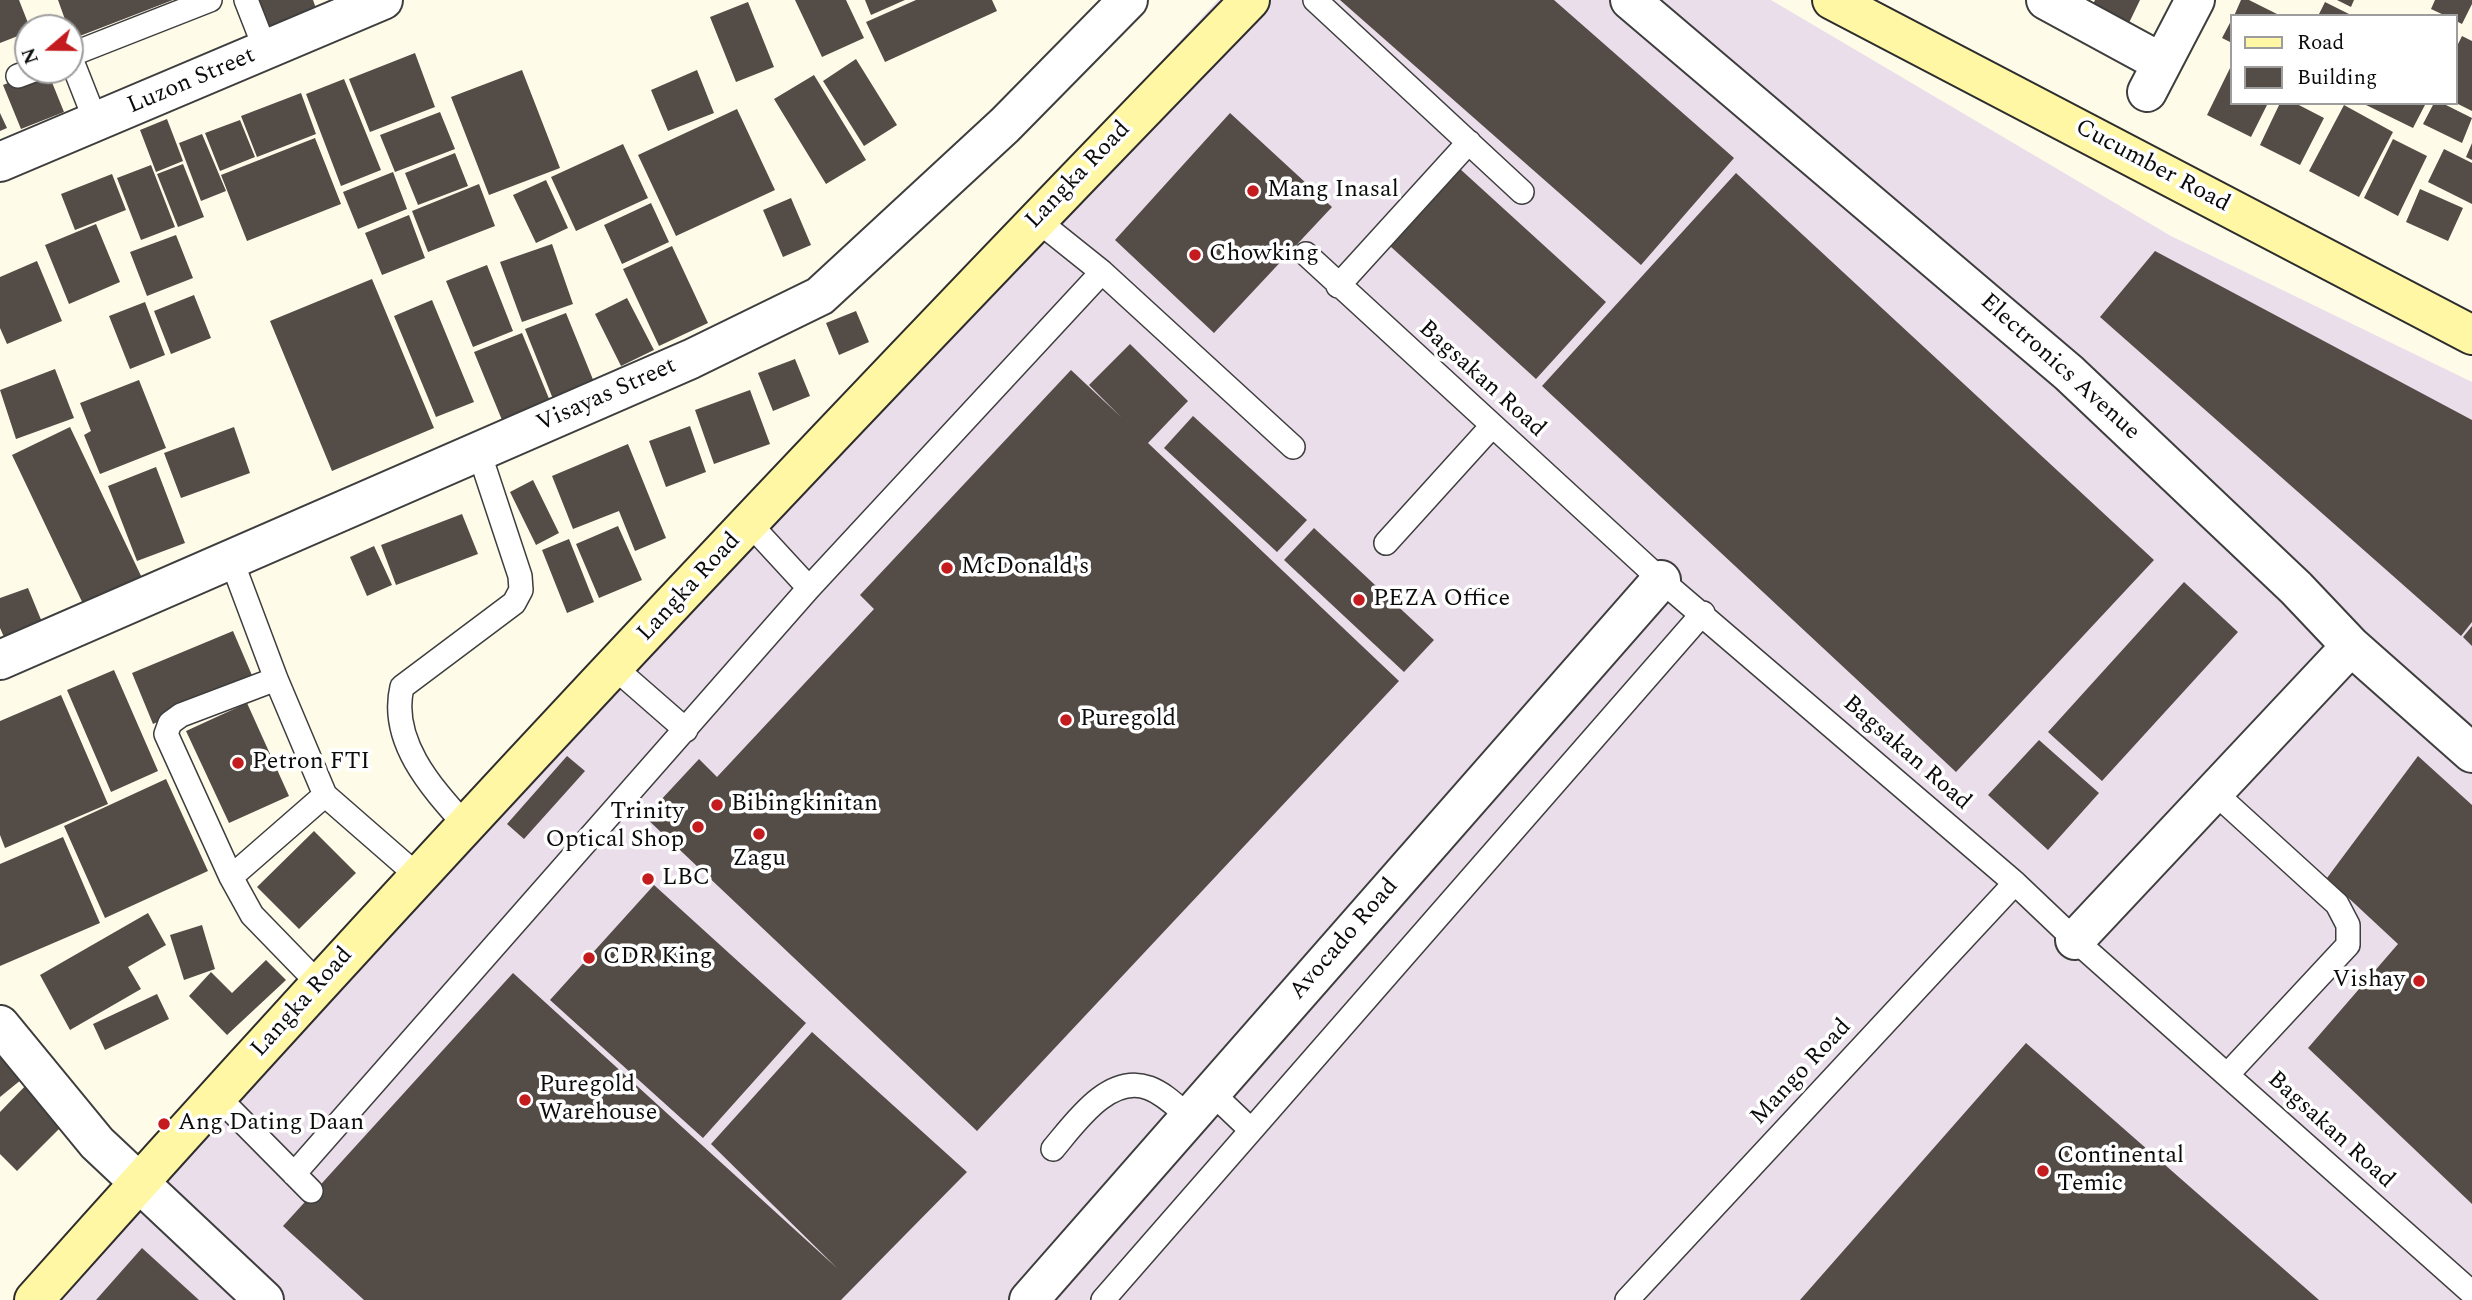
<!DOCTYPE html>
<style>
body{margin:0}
#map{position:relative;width:2472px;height:1300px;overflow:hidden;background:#fffbe9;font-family:Spectral,serif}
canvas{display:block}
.legend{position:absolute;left:2230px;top:14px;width:228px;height:91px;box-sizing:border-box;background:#fff;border:2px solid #9d9d9d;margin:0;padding:9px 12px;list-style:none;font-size:21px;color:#0b0b0b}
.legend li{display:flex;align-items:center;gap:14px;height:35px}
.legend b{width:35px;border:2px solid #9d9d9d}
.north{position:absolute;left:14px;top:14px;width:70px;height:70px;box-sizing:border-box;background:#fff;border:2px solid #9d9d9d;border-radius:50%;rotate:250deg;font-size:19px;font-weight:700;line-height:28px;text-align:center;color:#0b0b0b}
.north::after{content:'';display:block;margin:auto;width:24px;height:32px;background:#c31b1e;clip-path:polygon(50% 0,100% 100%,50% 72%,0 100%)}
</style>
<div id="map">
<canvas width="2472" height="1300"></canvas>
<ul class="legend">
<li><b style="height:9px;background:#fff7a4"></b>Road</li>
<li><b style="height:19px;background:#544c47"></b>Building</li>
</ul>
<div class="north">N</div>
</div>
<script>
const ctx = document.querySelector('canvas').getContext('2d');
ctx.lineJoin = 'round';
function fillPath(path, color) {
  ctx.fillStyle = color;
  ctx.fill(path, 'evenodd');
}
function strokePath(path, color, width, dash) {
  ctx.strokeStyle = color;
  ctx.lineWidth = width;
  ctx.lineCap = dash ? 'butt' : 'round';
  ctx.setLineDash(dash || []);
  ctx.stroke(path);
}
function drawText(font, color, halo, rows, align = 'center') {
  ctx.font = font + ' Spectral,serif';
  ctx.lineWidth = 7;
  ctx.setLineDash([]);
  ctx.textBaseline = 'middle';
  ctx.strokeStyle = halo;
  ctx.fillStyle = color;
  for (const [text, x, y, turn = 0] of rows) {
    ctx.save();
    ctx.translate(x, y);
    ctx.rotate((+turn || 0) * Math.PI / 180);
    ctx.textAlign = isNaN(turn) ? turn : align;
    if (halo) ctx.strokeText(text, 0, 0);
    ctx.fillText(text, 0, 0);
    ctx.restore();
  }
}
const industrial = new Path2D(`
 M1218 0H1771L2171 236 2472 382V1300H12Z`);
const building = new Path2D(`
 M0 0H19L30 28 28 32 0 43Z
 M58 0H173L72 39Z
 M249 0H313L318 14 263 36Z
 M795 0H846L864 38 822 57Z
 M865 0H905L871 15Z
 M916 0H992L997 11 885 62 866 22Z
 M1340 0H1554L1734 158 1641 265Z
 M2095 0H2140L2128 25 2092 6Z
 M2241 0H2249L2281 16H2234Z
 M2337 0H2354L2351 7Z
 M2435 0H2472V4L2462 24 2456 21V16H2446L2431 9Z
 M748 2 774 67 736 82 710 17Z
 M2325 2 2353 16H2318Z
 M2232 19V43L2222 38Z
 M2462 36 2472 41V111L2456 103V48Z
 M415 53 435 107 370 132 349 79Z
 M856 59 897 125 864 146 823 81Z
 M2232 64V103H2268L2251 137 2207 115Z
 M42 70H47L64 112 21 129 3 85Z
 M522 70 560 168 489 195 451 97Z
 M697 70 714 113 668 131 651 90Z
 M814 75 866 160 826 184 774 99Z
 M344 79 381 170 341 186 306 94Z
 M301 93 316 134 257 157 241 116Z
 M2280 103H2295L2324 118 2300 165 2260 145Z
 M2362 103H2426L2413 128Z
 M2434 103H2442L2472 118 2462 143 2423 124Z
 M2344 105 2393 132 2359 197 2309 171Z
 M737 109 775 190 676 236 638 155Z
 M440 112 455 149 395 172 380 135Z
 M0 113 7 128 0 131Z
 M1230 113 1332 207 1214 333 1115 240Z
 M167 119 183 161 156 172 140 130Z
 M240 120 255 157 220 171 205 133Z
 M202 134 226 191 201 201 179 143Z
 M315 138 341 204 247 241 221 175Z
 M2393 139 2427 156 2398 216 2364 198Z
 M2472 143V160L2466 157Z
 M623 144 648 198 576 231 551 177Z
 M2444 149 2472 163V204L2428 182Z
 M455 153 468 186 418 205 405 173Z
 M183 164 204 217 178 227 157 174Z
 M151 165 175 227 141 240 117 178Z
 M1459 168 1606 302 1536 379 1390 246Z
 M393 172 407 209 358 229 343 192Z
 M1736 173 2154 560 1956 772 1542 386Z
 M112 174 126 210 75 230 61 194Z
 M546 180 568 228 536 243 513 195Z
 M479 184 495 226 428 252 412 211Z
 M2420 189 2463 208 2448 241 2406 222Z
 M791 198 811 245 783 257 763 210Z
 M651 203 669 242 622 264 604 225Z
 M409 215 425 258 382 275 365 233Z
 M96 224 120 282 69 304 45 245Z
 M176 235 193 278 147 296 130 252Z
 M552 244 573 304 522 322 500 262Z
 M672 246 708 323 659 346 623 269Z
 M2155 251 2472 420V622L2461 636 2100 317Z
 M37 261 62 321 7 344 0 328V277Z
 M487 265 513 331 473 347 446 281Z
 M372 279 434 428 332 471 270 321Z
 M194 295 211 338 171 354 154 311Z
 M627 298 654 350 621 366 595 314Z
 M432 300 474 402 436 417 394 316Z
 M145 302 165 355 130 369 109 316Z
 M856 311 869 342 839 355 826 323Z
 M566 313 594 382 553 399 525 329Z
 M522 333 550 401 502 420 474 352Z
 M1130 344 1188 401 1148 443 1399 681 977 1131 645 817 699 759 717 777 874 609 860 595 1071 370 1121 417 1089 385Z
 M795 359 810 396 773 411 758 373Z
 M55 369 74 418 16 439 0 390Z
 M139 380 166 448 100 474 84 435 91 431 80 403Z
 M750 390 770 444 714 464 695 410Z
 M1193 416 1307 520 1277 552 1164 448Z
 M690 426 706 472 666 487 649 441Z
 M70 427 143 580 85 608 12 455Z
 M234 427 250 473 181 498 164 453Z
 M628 444 666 538 635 551 619 511 573 529 552 476Z
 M156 467 185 543 137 561 108 486Z
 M533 480 559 533 536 545 510 492Z
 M462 514 478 554 396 585 381 545Z
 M618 526 642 580 599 598 576 544Z
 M1314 528 1434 640 1404 672 1284 560Z
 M569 539 594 602 567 613 542 550Z
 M374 546 392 585 367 596 350 557Z
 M2184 582 2238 632 2102 781 2048 732Z
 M28 588 42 622 4 637 0 628V598Z
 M2472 626V646L2463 637Z
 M233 631 254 680 153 724 132 673Z
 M114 670 158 771 111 792 67 690Z
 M61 695 108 804 5 848 0 835V721Z
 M247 703 289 796 229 823 186 731Z
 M2039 740 2099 793 2048 850 1988 795Z
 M567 756 585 771 524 839 507 824Z
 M2418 756 2472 805V1204L2308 1048 2398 944 2327 878Z
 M166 779 208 871 105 918 64 826Z
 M314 831 356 873 299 929 257 887Z
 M63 837 100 923 0 966V864Z
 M654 885 806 1023 703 1138 550 1000Z
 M148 913 166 945 128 967 141 989 70 1030 40 975Z
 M202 925 215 969 184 980 170 935Z
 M266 960 286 980 227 1035 189 996 211 972 232 993Z
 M513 973 838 1269 711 1144 812 1032 967 1172 841 1300H364L283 1226Z
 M157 994 169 1019 105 1050 93 1024Z
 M0 1043 27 1075 0 1097Z
 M2026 1043 2319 1300H1800Z
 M31 1080 69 1119 17 1171 0 1154V1112Z
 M142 1248 199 1300H96Z`);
const lane = new Path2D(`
 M246 0 266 51
 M1315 0 1522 192
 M70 55 210 0
 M70 56 96 122
 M18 76 34 70
 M1037 220 1102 272 1293 447
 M1306 254 1661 580 2015 883 2075 940 2472 1293
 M1338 286 1469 142
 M750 524 809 588
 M1386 543 1492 426
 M231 559 276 679 325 795 419 877
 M615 668 686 730
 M276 679 181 715 170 723 166 734 231 877 252 915 319 984
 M2214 792 2337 904 2348 925V945L2227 1075
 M467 827C433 789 389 742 402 687L514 603 521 590 520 576 479 452
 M231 877 325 795
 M1211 1092 1251 1130
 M218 1097 311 1191
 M1053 1149C1075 1123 1109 1073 1149 1088 1165 1094 1177 1107 1189 1117
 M294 1174 809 588 1102 272
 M1103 1300 1703 613
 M1627 1300 2015 883`);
const street = new Path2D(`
 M1630 0 2069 373 2296 588 2351 646 2472 753
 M2046 0 2162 63
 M2147 92 2195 0
 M0 162 383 0
 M0 660 691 359 820 296 1005 125 1128 0
 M2075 940 2351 646
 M0 1025 97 1143 264 1300
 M1029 1300 1661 580`);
const secondary = new Path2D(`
 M1832 0 2472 335
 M34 1300C429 857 837 425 1250 0`);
const markers = [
 [1253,191,7,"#c31b1e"],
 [1195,255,7,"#c31b1e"],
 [947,568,7,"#c31b1e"],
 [1359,600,7,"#c31b1e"],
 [1066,720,7,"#c31b1e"],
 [238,763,7,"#c31b1e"],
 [717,805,7,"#c31b1e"],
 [698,827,7,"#c31b1e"],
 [759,834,7,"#c31b1e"],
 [648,879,7,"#c31b1e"],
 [589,958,7,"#c31b1e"],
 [2419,981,7,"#c31b1e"],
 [525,1100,7,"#c31b1e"],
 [164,1124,7,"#c31b1e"],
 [2043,1171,7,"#c31b1e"]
];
const streetNames = [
 ["Luzon Street",192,82,-23],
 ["Cucumber Road",2152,167,28],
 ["Langka Road",1079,176,-46],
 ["Electronics Avenue",2059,368,42],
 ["Bagsakan Road",1481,380,42],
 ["Visayas Street",607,396,-24],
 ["Langka Road",690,588,-47],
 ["Bagsakan Road",1906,754,41],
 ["Avocado Road",1345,940,-49],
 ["Langka Road",303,1003,-48],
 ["Mango Road",1802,1073,-47],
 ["Bagsakan Road",2330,1131,42]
];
const poiNames = [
 ["Mang Inasal",1267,191],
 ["Chowking",1209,255],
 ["McDonald's",961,568],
 ["PEZA Office",1373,600],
 ["Puregold",1080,720],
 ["Petron FTI",252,763],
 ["Bibingkinitan",731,805],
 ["Trinity",684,813,"right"],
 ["Optical Shop",684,841,"right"],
 ["Zagu",759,860,"center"],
 ["LBC",662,879],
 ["CDR King",603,958],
 ["Vishay",2405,981,"right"],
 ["Puregold",539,1086],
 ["Warehouse",539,1114],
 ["Ang Dating Daan",178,1124],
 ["Continental",2057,1157],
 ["Temic",2057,1185]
];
fillPath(industrial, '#eadeeb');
fillPath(building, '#544c47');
strokePath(lane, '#3e3e3e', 26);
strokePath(street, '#3e3e3e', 42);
strokePath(secondary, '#2d2d2d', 42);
strokePath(lane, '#fff', 23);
strokePath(street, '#fff', 38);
strokePath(secondary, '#fff7a4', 38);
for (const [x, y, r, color] of markers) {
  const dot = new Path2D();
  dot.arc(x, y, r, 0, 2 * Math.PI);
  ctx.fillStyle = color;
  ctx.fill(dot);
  strokePath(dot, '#fff', 2.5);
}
drawText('24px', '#0b0b0b', '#fff', streetNames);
drawText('24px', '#0b0b0b', '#fff', poiNames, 'left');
</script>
